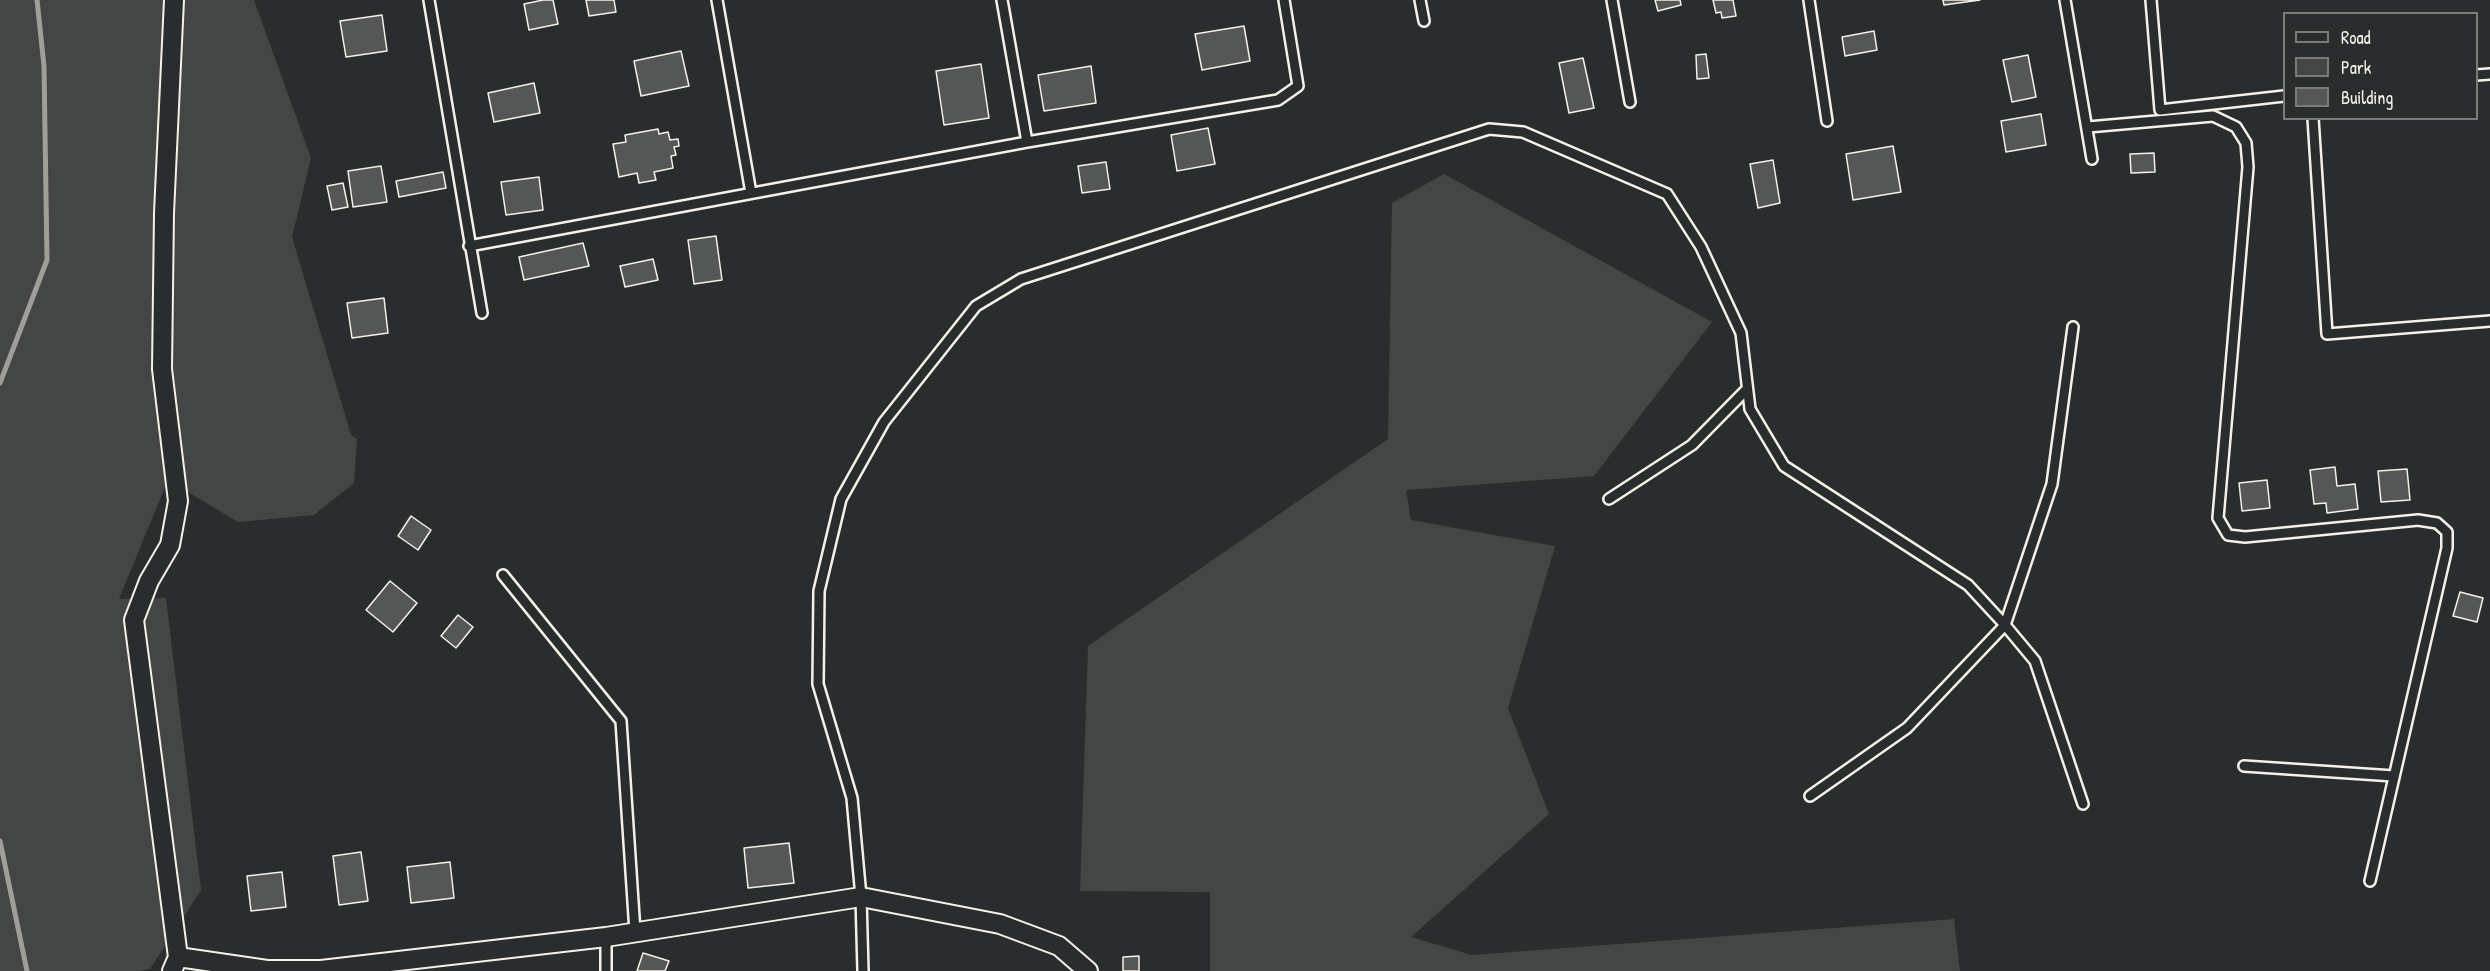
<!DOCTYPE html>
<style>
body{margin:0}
#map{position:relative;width:2490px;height:971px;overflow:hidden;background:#2a2d2e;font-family:"Patrick Hand",sans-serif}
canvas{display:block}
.legend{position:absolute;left:2283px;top:12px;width:195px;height:108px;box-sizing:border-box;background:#2a2d2e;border:2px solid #7b7b78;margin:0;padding:8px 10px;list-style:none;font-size:18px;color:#f4f1e8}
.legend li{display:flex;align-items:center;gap:12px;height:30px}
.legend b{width:30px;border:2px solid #7b7b78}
</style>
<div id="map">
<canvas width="2490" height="971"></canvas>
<ul class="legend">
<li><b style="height:8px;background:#2a2d2e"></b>Road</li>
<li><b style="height:16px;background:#444645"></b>Park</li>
<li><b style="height:16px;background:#555756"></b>Building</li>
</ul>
</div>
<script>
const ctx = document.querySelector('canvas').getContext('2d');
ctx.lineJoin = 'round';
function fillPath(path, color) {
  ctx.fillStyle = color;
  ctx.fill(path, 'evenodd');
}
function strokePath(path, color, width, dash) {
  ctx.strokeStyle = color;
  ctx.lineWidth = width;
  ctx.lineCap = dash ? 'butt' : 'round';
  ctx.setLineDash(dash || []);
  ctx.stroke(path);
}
const green = new Path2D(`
 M0 0H254L311 158 292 237 351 435 357 439 354 483 314 515 238 522 168 480 119 599 166 598 201 890 150 969 139 971H0Z
 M1444 174 1712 322 1594 476 1406 490 1411 520 1555 546 1508 708 1549 814 1411 937 1472 955 1954 919 1960 971H1210V892L1080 891 1088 646 1388 439 1392 203Z`);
const stream = new Path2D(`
 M0 383 47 260 44 66 37 0
 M0 841 27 971`);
const building = new Path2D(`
 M543 0H553L558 24 529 30 524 4Z
 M586 0H614L616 12 589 16Z
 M1655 0H1680L1681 5 1658 11Z
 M1713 0H1733L1736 16 1722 18 1721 12 1716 13Z
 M1943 0H1980L1944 5Z
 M382 15 387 51 346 57 340 21Z
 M1244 26 1250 61 1202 70 1195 34Z
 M1874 31 1877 50 1845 56 1842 37Z
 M681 51 689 86 641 96 634 61Z
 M1706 54 1709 78 1697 79 1696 55Z
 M2028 55 2036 97 2012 102 2003 60Z
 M1583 58 1594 108 1569 113 1559 63Z
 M981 64 989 118 944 125 936 71Z
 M1091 66 1096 103 1044 111 1038 75Z
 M534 83 540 113 494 122 488 93Z
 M2041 114 2046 145 2006 152 2001 121Z
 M1208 128 1215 164 1177 171 1171 135Z
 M658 129 659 134 668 132 670 140 678 139 679 146 674 147 676 155 671 156 673 168 654 172 656 180 639 183 637 173 619 177 613 144 626 142 625 135Z
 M1893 146 1901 192 1853 200 1846 154Z
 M2154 153 2155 172 2131 173 2130 154Z
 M1773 160 1780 203 1758 208 1750 164Z
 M1106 162 1110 189 1082 193 1078 166Z
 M381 166 387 202 353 207 348 171Z
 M443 172 446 188 399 197 396 181Z
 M539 177 543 210 506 215 501 182Z
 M343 183 348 207 332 210 327 186Z
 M716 236 722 280 694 284 688 240Z
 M583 243 589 266 524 280 519 257Z
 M653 259 658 280 625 287 620 266Z
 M384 298 388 333 352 338 347 303Z
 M2335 467 2337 486 2355 484 2358 509 2327 513 2326 503 2314 504 2310 470Z
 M2407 469 2410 500 2381 502 2378 471Z
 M2267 480 2270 508 2242 511 2239 483Z
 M411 516 431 530 418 550 398 536Z
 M390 581 417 603 393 632 366 610Z
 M2460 592 2483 598 2477 622 2453 616Z
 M458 615 473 627 456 648 441 636Z
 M789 843 794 883 748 888 744 848Z
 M361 852 368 901 339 905 333 856Z
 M450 862 454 898 411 903 407 867Z
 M282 872 286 907 251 911 247 876Z
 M643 953 669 961 665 971H637Z
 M1139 956V971H1123V957Z`);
const lane = new Path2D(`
 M429 0 482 313
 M717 0 751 193
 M1002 0 1027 142
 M1420 0 1424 21
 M1612 0 1630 102
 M1809 0 1827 121
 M2065 0 2092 159
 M2151 0 2160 110 2284 96
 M2476 75 2490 74
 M2313 118 2327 334 2490 321
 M2088 127 2213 116 2236 127 2246 143 2248 167 2218 518 2228 535 2245 537 2418 520 2437 523 2447 532V548L2370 881
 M469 246 1027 142 1278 100 1298 86 1284 0
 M1609 499 1692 445 1747 389
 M503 575 621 721 635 932
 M2244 766 2394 776
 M1810 796 1907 728 2005 625 2052 484 2073 327
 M606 937V971
 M863 971 861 897 852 798 818 684 819 591 841 499 884 422 976 306 1021 279 1489 129 1523 132 1667 194 1701 247 1741 333 1750 409 1784 466 1968 585 2005 625 2035 661 2083 804`);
const street = new Path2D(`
 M178 957 267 970H321L606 937 861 897 1000 924 1059 946 1088 971
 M172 971 178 957 134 620 149 581 170 545 178 501 162 369 164 213 174 0`);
fillPath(green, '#444645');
strokePath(stream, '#9f9f9a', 5);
fillPath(building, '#555756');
strokePath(building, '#f4f1e8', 1.5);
strokePath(lane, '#f4f1e8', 14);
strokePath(street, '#f4f1e8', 22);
strokePath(lane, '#2a2d2e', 9);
strokePath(street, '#2a2d2e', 18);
</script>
